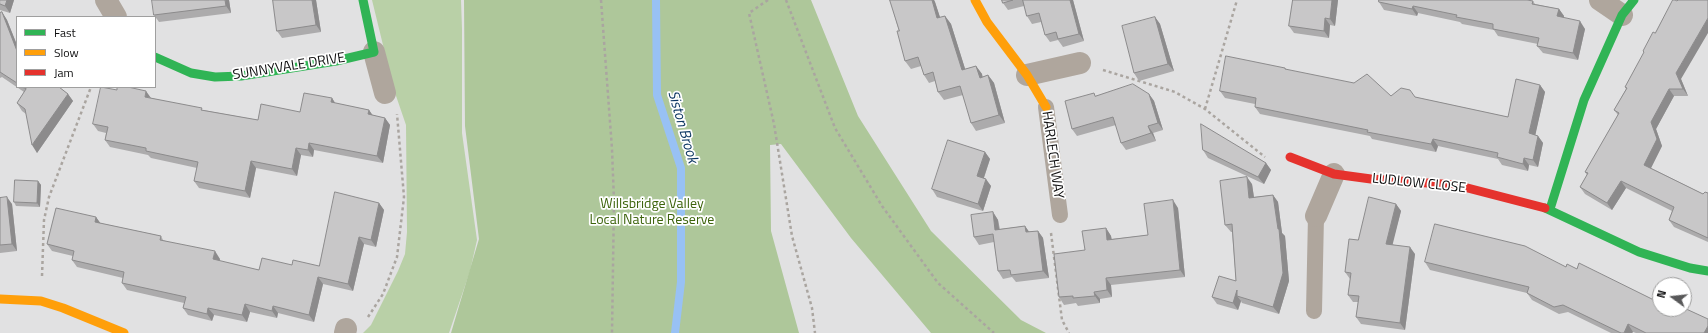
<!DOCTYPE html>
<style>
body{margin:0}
#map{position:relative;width:1708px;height:333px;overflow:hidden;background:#e1e1e2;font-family:"Titillium Web",sans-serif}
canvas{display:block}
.legend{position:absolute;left:16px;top:16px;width:140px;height:72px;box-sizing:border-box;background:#fff;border:1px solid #9f9f9f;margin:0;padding:5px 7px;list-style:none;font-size:12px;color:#0e0e0f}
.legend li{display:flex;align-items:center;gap:8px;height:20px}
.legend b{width:20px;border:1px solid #9f9f9f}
.north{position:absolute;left:1652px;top:277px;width:40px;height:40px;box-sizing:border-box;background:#fff;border:1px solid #9f9f9f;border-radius:50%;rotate:285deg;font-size:11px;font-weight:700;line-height:16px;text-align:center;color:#0e0e0f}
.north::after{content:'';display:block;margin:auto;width:14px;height:18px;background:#585859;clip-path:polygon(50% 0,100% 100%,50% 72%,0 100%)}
</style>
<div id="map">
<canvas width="1708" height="333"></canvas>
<ul class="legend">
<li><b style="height:5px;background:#30b455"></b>Fast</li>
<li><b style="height:5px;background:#ff9f0a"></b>Slow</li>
<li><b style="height:5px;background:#e5322d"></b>Jam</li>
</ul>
<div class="north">N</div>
</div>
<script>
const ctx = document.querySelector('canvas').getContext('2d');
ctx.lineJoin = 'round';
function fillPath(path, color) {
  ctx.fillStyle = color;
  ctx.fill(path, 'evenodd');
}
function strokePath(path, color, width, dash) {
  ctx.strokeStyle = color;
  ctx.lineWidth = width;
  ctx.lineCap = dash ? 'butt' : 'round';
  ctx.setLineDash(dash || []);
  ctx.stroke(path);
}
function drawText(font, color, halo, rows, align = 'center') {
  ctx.font = font + ' "Titillium Web",sans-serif';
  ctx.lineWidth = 3.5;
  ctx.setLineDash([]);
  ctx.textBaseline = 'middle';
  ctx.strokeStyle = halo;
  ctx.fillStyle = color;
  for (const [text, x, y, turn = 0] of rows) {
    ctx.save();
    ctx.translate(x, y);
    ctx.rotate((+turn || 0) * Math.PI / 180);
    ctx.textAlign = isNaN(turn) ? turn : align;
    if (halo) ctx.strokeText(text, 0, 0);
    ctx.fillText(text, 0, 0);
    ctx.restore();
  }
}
const green = new Path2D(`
 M372 0H461L462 29V133L477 240 470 271 449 333H363L371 325 398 271 405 254 407 232 406 125 394 90Z`);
const forest = new Path2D(`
 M464 0H811L858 116 931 231 1021 320 1046 333H931L851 238 781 144 770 145 771 231 799 333H451L479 239 465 126Z`);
const stream = new Path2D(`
 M656 0 657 95 681 168V282L675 333`);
const path = new Path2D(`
 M601 0 612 149 614 201 612 333
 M768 0 749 13 774 124 792 236 812 308 815 333
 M786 0 835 128 882 206 938 283 994 333
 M1103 70 1175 92 1205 109 1265 157
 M1205 109 1237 0
 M1051 233 1062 320 1069 333
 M42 276 44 220 49 197 91 87
 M368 317 383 294 397 257 404 197 397 114`);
const lane = new Path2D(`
 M1046 107 1060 215
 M1314 311 1316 216`);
const street = new Path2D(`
 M106 0 116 17
 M1600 0 1622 15
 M374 52 385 93
 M1027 75 1080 63
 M1316 216 1334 174
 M345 333 346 329`);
const fast = new Path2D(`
 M155 57 191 73 215 77 241 76 336 61 374 52 363 0
 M1545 208 1639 252 1690 268 1708 271
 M1550 209 1584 100 1622 15 1634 0`);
const slow = new Path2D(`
 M975 0 987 22 1027 75 1046 107
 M0 299 41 301 63 308 124 333`);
const jam = new Path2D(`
 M1290 157 1334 174 1371 179 1456 185 1545 208`);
const wall = new Path2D(`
 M0 0H14L10 13 0 10Z
 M229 0 231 13 159 22 154 15Z
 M273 0H316L321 32 282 38 277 31Z
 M890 0H934L935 2 940 18 945 16 951 24 965 69 976 66 982 74V77L988 75 994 83 1005 123 976 131 971 123 963 95 944 100 938 92 935 81 929 83 924 75 921 66 911 69 905 61 899 31Z
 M1002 0H1073L1084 41 1063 47 1058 40 1050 42 1045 35 1041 22 1032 24 1027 16 1024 6 1008 10 1003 3Z
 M1293 0H1338L1335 26 1330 25 1329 38 1294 33 1289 26Z
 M1533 1 1535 4 1559 9 1564 16V18L1585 29 1578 60 1543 53 1537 46 1538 44 1498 36 1494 30 1462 24 1460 22 1418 13 1417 16 1384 10 1379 2Z
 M1677 1 1681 79 1688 96H1674L1656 129 1662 146 1651 168 1703 194 1708 193V242L1674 227 1669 220 1672 211 1626 188 1612 210 1585 194 1580 187 1587 175 1585 172 1618 115 1614 110 1626 89 1625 87 1644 53 1643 51 1655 33Z
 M2 12 7 20 17 45V87H59L68 94 73 101 37 153 26 114 22 111 17 103 24 92 2 77 0 78V13Z
 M1155 17 1160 24 1174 71 1139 81 1134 73Z
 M1285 68 1287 70 1391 96 1415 97 1508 117 1540 85 1545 92 1535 135 1538 136 1543 143 1538 167 1529 165 1528 171 1502 165 1498 159 1438 146 1436 152 1372 139 1370 136 1260 114 1255 107V104L1225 98 1220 91Z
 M117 90 203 110 258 120 300 112 332 98 335 103 369 110 372 115 385 118 390 125 383 163 314 150 313 157 301 155 297 176 256 168 250 198 199 188 194 181 197 168 151 158 148 155 110 147 105 140 106 133 98 131 93 124Z
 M1149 94 1154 101 1163 130 1153 133 1156 141 1126 150 1121 143 1116 125 1077 136 1072 129 1096 96Z
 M1203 150 1266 163 1271 170 1264 184 1208 158Z
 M985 152 990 159 984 178 991 186 983 211 937 197 932 189Z
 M38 181 41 185 40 207 16 206 14 202Z
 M1252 184 1254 197 1273 195 1278 202 1282 233 1285 236 1289 281 1279 314 1242 303 1241 301 1238 310 1217 304 1212 297 1236 281 1232 232H1231L1225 225Z
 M0 198 12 204 17 251 0 253Z
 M379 203 384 210 376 247 364 244 353 291 323 284 314 322 278 313 277 318 250 312 247 322 214 315 212 321 188 315 183 308 184 303 127 290 122 283 123 278 77 267 72 260 73 256 52 251 47 244 96 217 100 223 161 236 163 240 220 259 219 261 259 270 292 265 319 266Z
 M1396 204 1401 211 1392 244 1415 254 1405 330 1361 324 1356 317 1358 302H1353L1348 295 1350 279 1345 272 1358 240Z
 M1178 208 1185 277 1111 285 1112 297 1100 299V303L1078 306 1076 303 1064 305 1059 297 1085 250 1106 228 1111 236 1112 239 1148 235Z
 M993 212 998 220 1000 229 1025 226 1029 232 1038 231 1043 238 1049 278 1016 282 1012 277 1003 279 998 271 994 242 979 245 974 237Z
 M1425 262 1566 267 1708 333H1636L1633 332 1632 333H1611L1568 312 1559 314 1532 300 1527 293 1430 270Z`);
const shadedWall = new Path2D(`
 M7 0H14L10 13 5 6Z
 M225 0H229L231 13 226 6Z
 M312 0H316L321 32 316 25Z
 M932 0H934L935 2 943 26 937 18Z
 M1070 0H1073L1084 41 1079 34Z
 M1332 0H1338L1335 26 1330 19Z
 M1413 6 1418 13 1417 16 1412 9Z
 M1559 9 1564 16 1562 24 1557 16Z
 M2 12 7 20 17 45V51Z
 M945 16 951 24 968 78 962 70Z
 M1155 17 1160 24 1174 71 1168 64Z
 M1325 18 1330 25 1329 38 1324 31Z
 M1708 18V33L1681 79 1688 96 1683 89 1676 73Z
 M1580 21 1585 29 1578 60 1573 53Z
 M976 66 982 74 985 86 980 78Z
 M988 75 994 83 1005 123 999 115Z
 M1540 85 1545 92 1534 141 1529 133Z
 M1669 89 1674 96 1656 129 1662 146 1649 172 1644 165 1651 122Z
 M146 91 151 98 145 97Z
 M68 94 73 101 37 153 32 145Z
 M1149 94 1154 101 1163 130 1158 123Z
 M332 98 337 106 331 102Z
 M369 110 374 117 368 114Z
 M385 118 390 125 383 163 377 156Z
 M1148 126 1153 133 1156 141 1151 133Z
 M1538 136 1543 143 1538 167 1533 160Z
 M1433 139 1438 146 1436 152 1431 144Z
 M309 143 314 150 313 157 308 150Z
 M296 148 301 155 297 176 292 169Z
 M985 152 990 159 982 183 977 176Z
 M1524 158 1529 165 1528 171 1523 164Z
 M251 161 256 168 250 198 245 191Z
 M1266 163 1271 170 1264 184 1258 177Z
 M1247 177 1252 184 1255 205 1249 198Z
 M986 179 991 186 983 211 978 204Z
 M38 181 41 185 40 207 37 203Z
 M1621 181 1626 188 1612 210 1607 203Z
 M1273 195 1278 202 1282 233 1285 236 1289 281 1279 314 1273 307 1278 229Z
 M7 197 12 204 17 251 12 244Z
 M1173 200 1178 208 1185 277 1180 270Z
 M379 203 384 210 376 247 371 240Z
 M1396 204 1401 211 1391 251 1386 244Z
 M993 212 998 220 1000 237 995 230Z
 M96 217 101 224 95 222Z
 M1025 226 1030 233 1026 232Z
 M1106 228 1111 236 1112 247 1107 240Z
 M1038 231 1043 238 1049 278 1043 271Z
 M359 237 364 244 353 291 348 284Z
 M1410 247 1415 254 1405 330 1400 323Z
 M215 251 220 259 218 266 213 259Z
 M318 277 323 284 314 322 309 315Z
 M1106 278 1111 285 1112 297 1107 290Z
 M1237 290V296L1241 301 1238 310 1233 303Z
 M1094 292 1100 299V303L1095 296Z
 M245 304 250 312 247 322 242 315Z
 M273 306 278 313 277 318 272 311Z
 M208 308 214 315 212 321 207 314Z
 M1628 324 1633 332 1632 333H1624Z
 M1708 326V333H1704Z`);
const building = new Path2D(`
 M0 0H7L5 6 0 4Z
 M152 0H225L226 6 154 15Z
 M273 0H312L316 25 277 31Z
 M890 0H932L937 18 945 16 962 70 976 66 980 78 988 75 999 115 971 123 960 86 938 92 933 72 924 75 918 57 905 61 897 31H899Z
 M1002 0H1013L1003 3Z
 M1023 0H1070L1079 34 1058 39 1056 32 1045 35 1039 13 1027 16Z
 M1293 0H1332L1330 19 1325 18 1324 31 1289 26Z
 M1379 0H1527L1533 1 1532 4 1559 9 1557 16 1580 21 1573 53 1537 46 1539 38 1493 29V24L1456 17 1457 15 1413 6 1412 9 1379 2Z
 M1673 0H1675L1677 1 1678 0H1708V18L1676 73 1683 89H1669L1651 122 1657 139 1644 165 1703 194 1705 192 1708 193V238L1669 220 1674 207 1621 181 1607 203 1580 187 1588 173 1585 172 1619 113 1614 110 1627 88 1625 87 1644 52 1643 51 1653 32 1655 33Z
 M2 12 17 51V83L0 72V13Z
 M1155 17 1168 64 1134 73 1122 26Z
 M1226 56 1285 68V69L1354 83 1367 74 1391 96 1401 88 1410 90 1415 97 1508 117 1516 79 1540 85 1529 133 1538 136 1533 160 1524 158 1523 164 1497 157 1498 153 1433 139 1431 144 1367 132 1368 130 1255 107 1256 98 1220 91Z
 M1133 84 1149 94 1158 123 1148 126 1151 133 1121 143 1113 117 1072 129 1065 101 1094 93 1095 96Z
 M22 87H59L68 94 32 145 25 109 17 103 26 89Z
 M101 87 117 90V87H128L146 91 145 97 202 108 201 110 258 120 261 104 300 112 304 93 332 98 331 102 369 110 368 114 385 118 377 156 309 143 308 150 296 148 292 169 251 161 245 191 194 181 198 162 146 151V148L105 140 108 127 93 124Z
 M1201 124 1266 163 1258 177 1203 150Z
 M948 140 985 152 977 176 986 179 978 204 932 189Z
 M1247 177 1249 198 1273 195 1278 229H1279L1283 273 1273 307 1237 296V290L1233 303 1212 297 1219 276 1236 281 1232 224 1225 225 1220 181Z
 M15 180 38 181 37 203 14 202Z
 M335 192 379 203 371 240 359 237 348 284 318 277 309 315 273 306 272 311 245 304 242 315 208 308 207 314 183 308 186 297 122 283 124 272 72 260 74 251 47 244 56 208 96 217 95 222 161 236 160 240 215 251 213 259 259 270 262 258 292 265 293 260 319 266Z
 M7 197 12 244 0 245V198Z
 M1369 197 1396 204 1386 244 1410 247 1400 323 1356 317 1359 296 1348 295 1351 273 1345 272 1349 239 1358 240Z
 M1173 200 1180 270 1106 278 1107 290 1094 292 1095 296 1073 298V296L1059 297 1054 254 1085 250 1082 231 1106 228 1107 240 1148 235 1144 204Z
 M993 212 995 230 1025 226 1026 232 1038 231 1043 271 1011 275 1010 270 998 271 993 234 974 237 971 215Z
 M1435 224 1525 246 1566 267 1567 264 1577 269 1579 263 1660 303V309H1684V308L1708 319V326L1704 333H1646L1628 324 1624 333H1621L1563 305 1554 307 1527 293 1529 287 1425 262Z`);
const streetNames = [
 ["SUNNYVALE DRIVE",289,67,-9],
 ["HARLECH WAY",1052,155,82],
 ["LUDLOW CLOSE",1419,184,6]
];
const parkNames = [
 ["Willsbridge Valley",652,205],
 ["Local Nature Reserve",652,221]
];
const waterNames = [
 ["Siston Brook",682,127,74]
];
fillPath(green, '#b9d0a7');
fillPath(forest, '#aec79a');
strokePath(stream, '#98c1f4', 8);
strokePath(path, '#aaa5a0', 2.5, [3, 3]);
strokePath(lane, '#afa69d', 16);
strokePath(street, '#afa69d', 22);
strokePath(fast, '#30b455', 9);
strokePath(slow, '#ff9f0a', 9);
strokePath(jam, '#e5322d', 9);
fillPath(wall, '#acabac');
fillPath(shadedWall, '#8c8b8c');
fillPath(building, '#c8c7c8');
strokePath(building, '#8c8b8c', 1);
drawText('14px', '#0e0e0f', '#fff', streetNames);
drawText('14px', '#3d640c', '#fff', parkNames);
drawText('italic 15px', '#0b3561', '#fff', waterNames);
</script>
